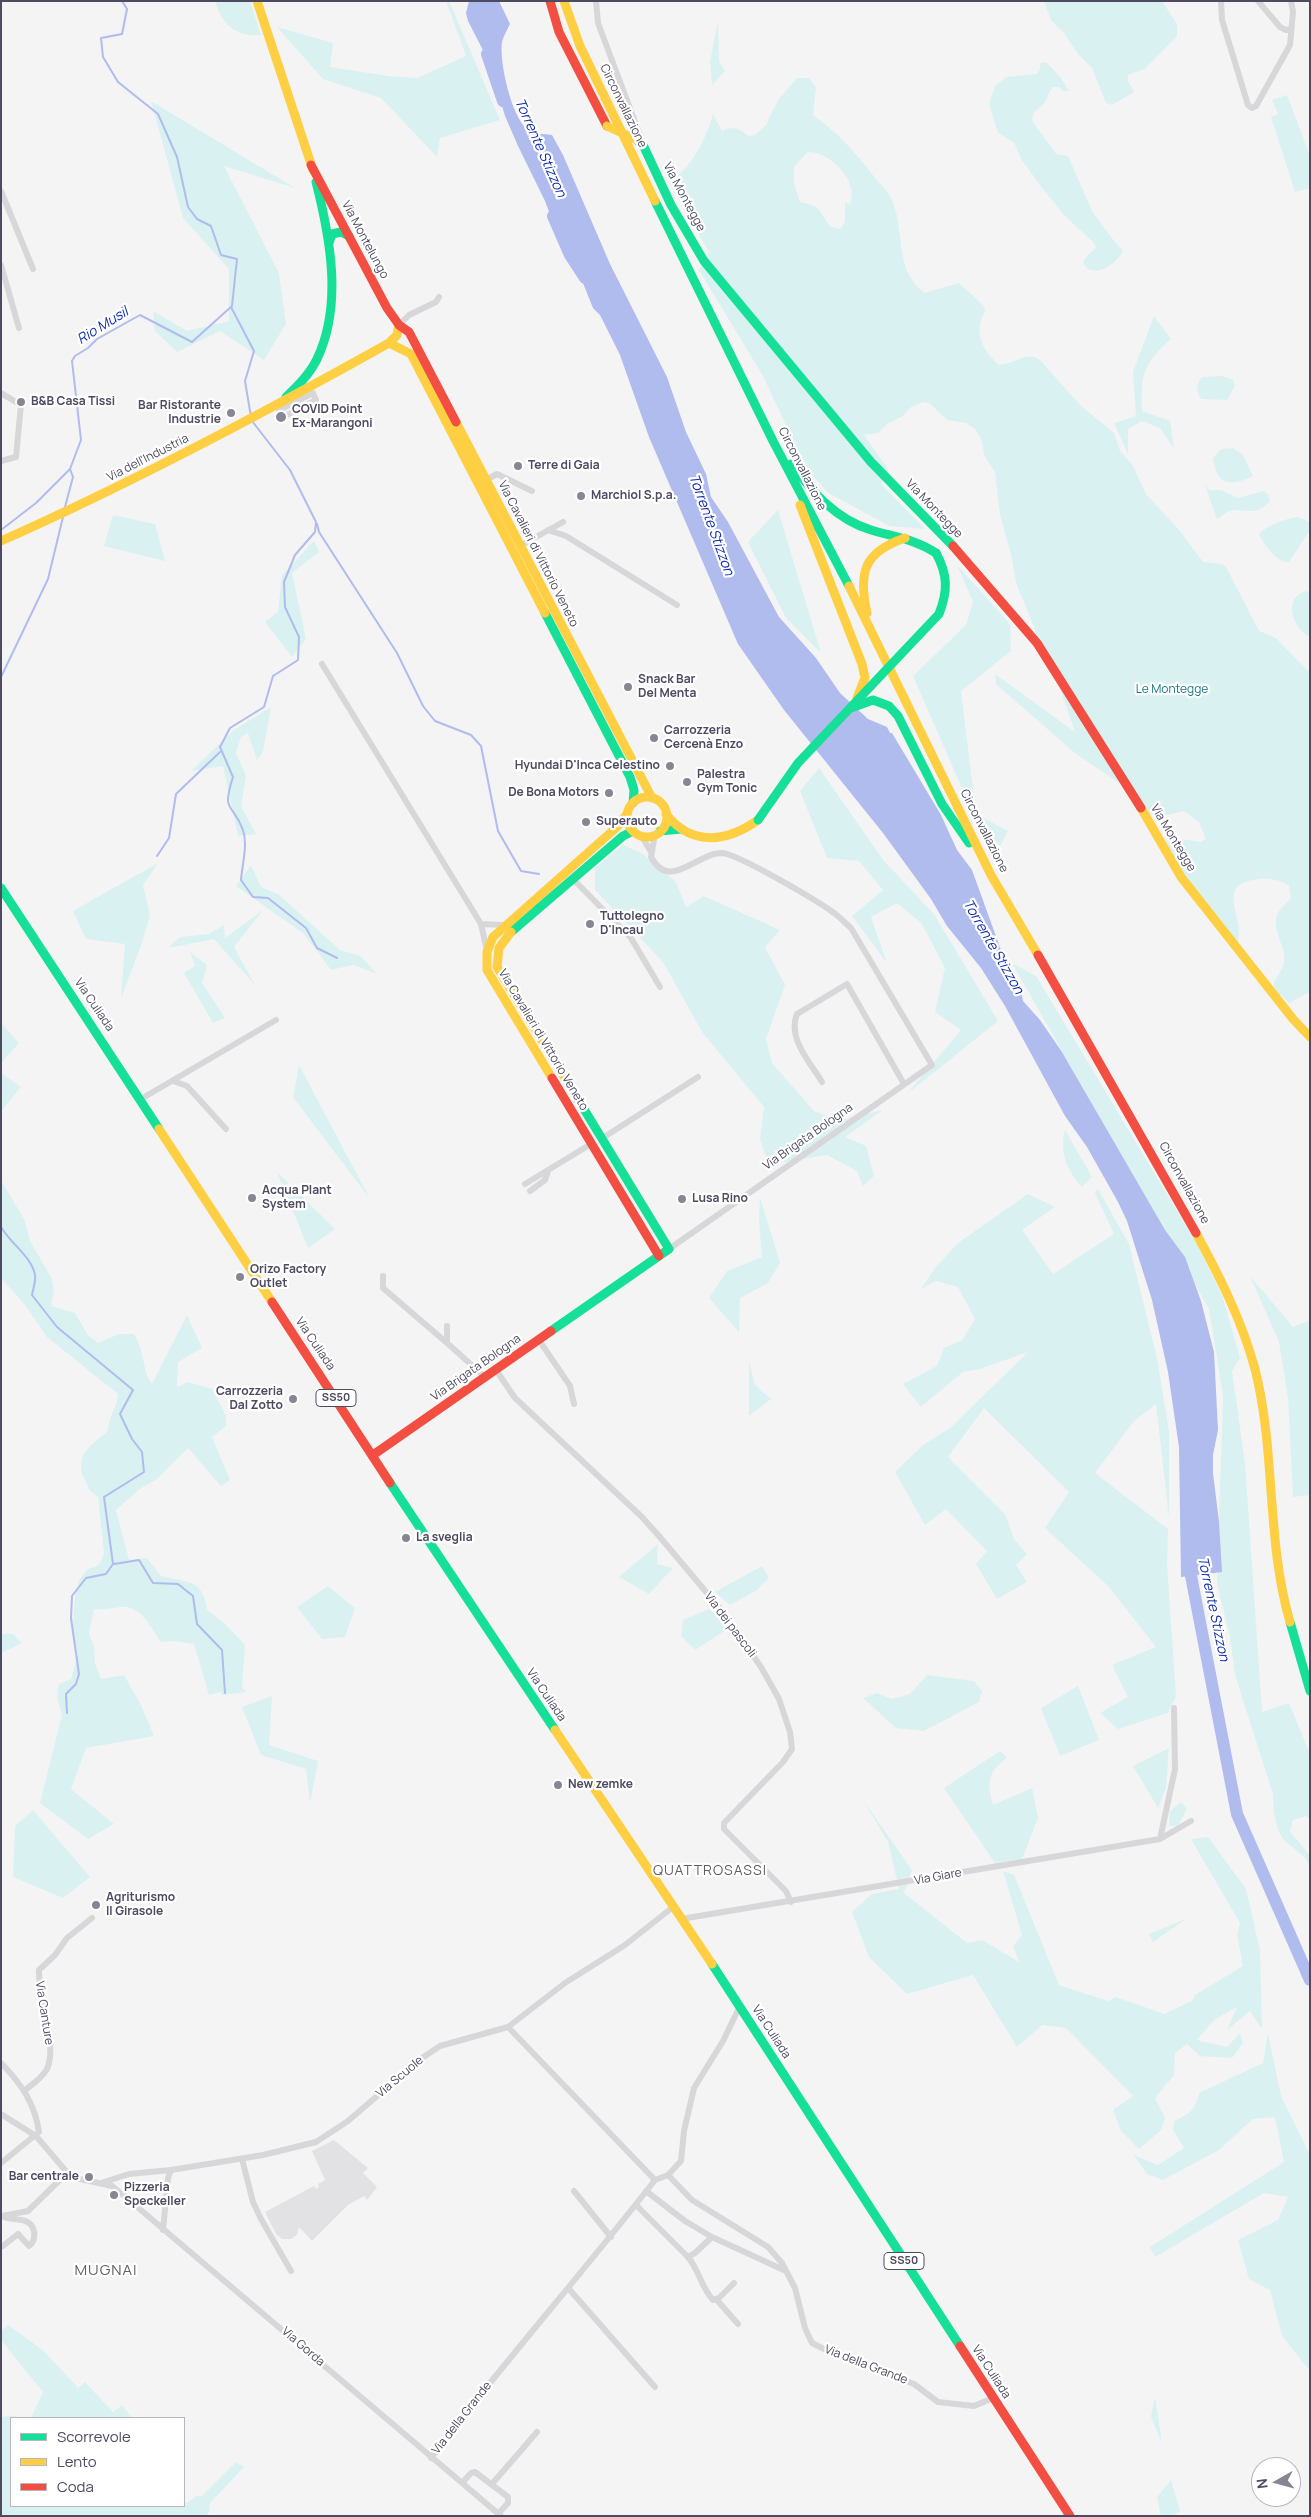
<!DOCTYPE html>
<meta charset="utf-8">
<style>
body{margin:0}
#map{position:relative;width:1311px;height:2517px;overflow:hidden;background:#f4f4f4;font-family:Manrope,sans-serif}
canvas{display:block}
.frame{position:absolute;inset:0;border:2px solid #4c4b60;pointer-events:none}
.legend{position:absolute;left:10px;top:2417px;width:175px;height:90px;box-sizing:border-box;background:#fff;border:1px solid #b7b7bf;margin:0;padding:6px 9px;list-style:none;font-size:15px;color:#4c4b60}
.legend li{display:flex;align-items:center;gap:10px;height:25px}
.legend b{width:25px;border:1px solid #b7b7bf}
.north{position:absolute;left:1251px;top:2457px;width:50px;height:50px;box-sizing:border-box;background:#fff;border:1px solid #b7b7bf;border-radius:50%;rotate:263deg;font-size:14px;font-weight:700;line-height:20px;text-align:center;color:#4c4b60}
.north::after{content:'';display:block;margin:auto;width:18px;height:22px;background:#878694;clip-path:polygon(50% 0,100% 100%,50% 72%,0 100%)}
</style>
<div id="map">
<canvas width="1311" height="2517"></canvas>
<div class="frame"></div>
<ul class="legend">
<li><b style="height:6px;background:#16e098"></b>Scorrevole</li>
<li><b style="height:6px;background:#ffcf43"></b>Lento</li>
<li><b style="height:6px;background:#f24e42"></b>Coda</li>
</ul>
<div class="north">N</div>
</div>
<script>
const ctx = document.querySelector('canvas').getContext('2d');
ctx.lineJoin = 'round';
function fillPath(path, color) {
  ctx.fillStyle = color;
  ctx.fill(path, 'evenodd');
}
function strokePath(path, color, width, dash) {
  ctx.strokeStyle = color;
  ctx.lineWidth = width;
  ctx.lineCap = dash ? 'butt' : 'round';
  ctx.setLineDash(dash || []);
  ctx.stroke(path);
}
function drawText(font, color, halo, rows, align = 'center') {
  ctx.font = font + ' Manrope,sans-serif';
  ctx.lineWidth = 4.5;
  ctx.setLineDash([]);
  ctx.textBaseline = 'middle';
  ctx.strokeStyle = halo;
  ctx.fillStyle = color;
  for (const [text, x, y, turn = 0] of rows) {
    ctx.save();
    ctx.translate(x, y);
    ctx.rotate((+turn || 0) * Math.PI / 180);
    ctx.textAlign = isNaN(turn) ? turn : align;
    if (halo) ctx.strokeText(text, 0, 0);
    ctx.fillText(text, 0, 0);
    ctx.restore();
  }
}
const education = new Path2D(`
 M334 2140 368 2168 363 2173 377 2187 367 2200 364 2196 348 2205 312 2241 299 2227 297 2235 291 2239H282L276 2234 265 2212 314 2186 316 2189 319 2187 318 2184 325 2180 312 2151Z`);
const green = new Path2D(`
 M215 1H250L261 35C236 37 222 25 215 1Z
 M446 1H449L500 120 440 138 437 157 381 98 323 79 277 27 333 43 330 67 388 76 417 78 466 56Z
 M1044 1H1162L1177 24V36L1145 69 1128 75V81L1134 92 1112 105 1106 103 1092 68 1078 54 1064 33 1051 20Z
 M718 21 719 62 725 71 712 85 710 62Z
 M1046 62 1061 78 1069 91H1063L1059 87H1053C1049 91 1048 97 1045 102 1039 110 1031 110 1033 122L1056 154 1068 156 1093 213 1118 246 1123 249C1121 263 1090 282 1083 262L1086 257 1096 248 1094 243 1064 215 1043 189 1021 159 1014 142 998 133 989 104 995 86 1006 77 1037 74 1040 69V63Z
 M797 78H809L816 87 813 115C837 132 854 151 872 174 878 182 887 190 891 198 906 229 893 271 925 293L959 283 983 305 985 311C973 333 982 349 999 365 1013 365 1028 349 1041 361L1081 406 1114 433 1120 451 1132 464 1146 494 1179 530 1203 562 1221 564 1226 567 1259 631 1276 638 1309 672 1310 992 1289 1003 1274 989V983C1276 977 1281 972 1283 966 1290 949 1269 931 1278 913 1281 907 1287 903 1291 898L1289 886C1282 880 1269 878 1259 879 1221 884 1236 903 1239 928 1239 935 1238 941 1238 948L1158 841 1181 839 1201 842 1206 839 1199 822 1184 811 1158 817 1139 811 1124 786 1076 754 996 684 995 674 1075 732 1050 659 1036 641 1035 629 1016 583 1011 554 1000 515 995 472 984 455 982 441 976 430 966 423 947 420 929 403 923 402 911 407 903 416 887 424 878 433 864 435 888 469 881 484 925 529 889 526 827 492 806 468 763 376 699 270 709 252 669 182C692 168 706 139 713 114L722 131C733 125 739 129 749 136L755 135 766 125 778 100ZM808 152C829 151 860 181 850 204L845 203V222L840 229 830 226C816 207 823 208 800 202L794 184V167Z
 M1287 95 1310 156V188L1295 192 1271 117 1278 114 1272 100Z
 M151 101 295 188 224 166 279 273 286 324 264 360 220 331 177 352 155 331 153 311 187 331 229 321V269L183 218Z
 M1154 316 1171 339C1142 365 1141 374 1142 411L1170 421 1174 449 1160 428 1142 421 1128 429V454L1114 423 1136 416 1133 372Z
 M1222 376 1233 380 1235 386 1227 400 1201 399C1196 390 1196 384 1202 377Z
 M1233 448 1243 455 1253 476C1230 487 1217 486 1213 458L1221 449Z
 M1205 485 1209 490H1221L1238 498 1264 491 1268 495 1270 501C1254 519 1242 506 1227 512 1224 514 1220 517 1217 519Z
 M778 510 821 653 786 618 748 542Z
 M113 515 155 524 165 561 104 546Z
 M1298 517 1310 522V533H1308L1289 562C1277 563 1264 545 1259 534 1266 526 1287 518 1298 517Z
 M314 541 319 552 292 573 306 639 292 657 265 622 278 612 282 575Z
 M957 565 1010 624 1011 651 961 691 976 814 1008 831 1000 846 979 827 913 676 966 625 973 602Z
 M1307 591 1310 592V637C1292 629 1282 596 1307 591Z
 M271 707 263 752 257 760 248 733 241 737 236 753 246 776 241 806 256 834 238 836 223 766 191 771 234 730Z
 M819 768 884 861 934 914 998 1021 907 1094 961 1030 935 1012 945 968 922 924 897 903 871 917 887 963 852 916 883 890 859 861 827 858 800 791Z
 M623 845 643 854 676 882 686 907 704 896 780 930 765 947 785 985 766 1039 772 1063 814 1111 838 1121 883 1110 845 1137 866 1146 874 1176 863 1186 857 1171 827 1155 769 1165 760 1139 764 1107 702 1032 663 962 595 890V868Z
 M158 863 143 885 150 915 142 943 121 998 125 944 86 939 73 911Z
 M251 865 261 887 278 894 340 950 361 956 377 974 353 965 331 970 304 934 236 886Z
 M263 910 234 947 255 985 214 939 168 948 180 937 209 934 224 925 225 938Z
 M190 952 207 965 202 983 225 1018 213 1023 184 973 195 966Z
 M1012 963 1036 976 1198 1246 1223 1298 1240 1358 1232 1371 1245 1463 1262 1712 1289 1703 1310 1754V1820L1306 1816 1293 1820 1290 1832 1310 1855V1867C1306 1855 1293 1849 1285 1841 1275 1831 1273 1807 1273 1794L1235 1675 1230 1637 1217 1583 1223 1396 1209 1309Z
 M1 1023 19 1043 1 1063Z
 M299 1065 370 1199 293 1097Z
 M1 1073 21 1087 1 1111Z
 M1065 1130 1092 1177 1082 1187C1067 1171 1059 1151 1065 1130Z
 M277 1172 335 1229 308 1248Z
 M1 1180 25 1221 30 1241 51 1277 54 1290 51 1306 75 1313 88 1335 98 1343 119 1334H134C145 1351 142 1371 152 1384L187 1315 202 1348 178 1362 177 1387 188 1382 212 1389 226 1416V1426L212 1437 230 1480 221 1486 188 1448 156 1480 141 1488 116 1510 129 1560 147 1558 161 1576C185 1583 203 1577 207 1610L224 1623 245 1645 242 1687 246 1692 222 1695 221 1692 209 1695 194 1644 174 1641 161 1642C152 1629 140 1604 121 1607 111 1608 105 1610 94 1609L89 1633 94 1647 95 1664 101 1679 124 1675 141 1705 154 1736 86 1748 71 1789 114 1824 88 1839 40 1803 62 1715C59 1703 55 1696 59 1684L71 1679 78 1654 72 1632 75 1597 79 1580 87 1570 100 1564 104 1553 98 1496C89 1492 88 1487 84 1478 74 1455 91 1445 108 1431 108 1417 117 1408 118 1394L47 1337 25 1305 1 1278Z
 M1098 1189 1129 1244 1157 1358 1169 1431V1518L1156 1404 1134 1421 1095 1473 1168 1529 1167 1565 1176 1696 1168 1713 1118 1729 1100 1713 1128 1697 1112 1665 1156 1647 1108 1586 1045 1528 1069 1492 984 1408 948 1457 1005 1514 1014 1539 1027 1554 1016 1565 1027 1582 997 1599 976 1564 987 1551 946 1509 925 1525 895 1472 923 1445 950 1428 1028 1352 980 1369 963 1372 921 1407 903 1384 937 1366 944 1348 962 1340 975 1319 958 1287 936 1281 921 1289 935 1268 958 1243 1028 1194 1055 1207 1022 1230 1053 1274 1114 1234 1095 1193Z
 M760 1197 780 1263 768 1283 740 1298 739 1332 709 1298 727 1271 762 1257 759 1221Z
 M1250 1276 1293 1327 1310 1320V1495L1293 1497 1288 1398 1279 1342Z
 M749 1361 755 1385 771 1399 749 1416Z
 M658 1544 657 1564 673 1568 649 1594 619 1577Z
 M762 1566 769 1578 757 1590 730 1605 715 1592Z
 M328 1586 355 1608 345 1637 322 1639 297 1607Z
 M709 1609 729 1628 695 1650 681 1636 683 1620Z
 M1 1634H13L22 1643 1 1653Z
 M927 1675 974 1681 982 1691 979 1702 924 1731 896 1728 863 1698 877 1693 892 1699 910 1694Z
 M1078 1686 1099 1740 1060 1756 1041 1708Z
 M272 1696 269 1745 318 1761 310 1803 306 1769 261 1755 242 1707Z
 M1169 1748 1166 1788 1158 1808 1133 1766Z
 M1000 1751 1007 1758C987 1772 987 1783 993 1805L1032 1788 1038 1818 1022 1859 995 1863 944 1788Z
 M863 1800 912 1870 904 1893 967 1943 982 1940 1019 1962 1013 1946 1022 1935 1003 1871 1014 1875 1059 1985 1108 2001 1116 1997 1164 2014 1192 2001 1195 1995 1243 1966 1237 1935 1240 1923 1191 1839 1208 1837 1246 1889 1260 1950 1262 2029 1250 2011 1227 2030 1237 2007 1214 2020 1197 2040 1227 2047 1240 2033 1243 2043 1232 2058 1200 2056 1187 2044 1175 2053 1174 2075 1155 2098 1165 2118 1161 2130 1139 2149 1121 2131 1113 2110 1133 2096 1066 2028 1042 2025 1017 2047 973 1975 907 1994 869 1957 852 1912 872 1894 899 1889 888 1842Z
 M1181 1802 1187 1808 1178 1826H1169L1170 1811Z
 M33 1810 90 1877 63 1898 13 1877 15 1826Z
 M1186 1919 1153 1942 1149 1934Z
 M1268 2033 1281 2096 1310 2155V2371L1282 2336 1270 2290 1249 2279 1238 2240 1278 2220 1288 2197 1264 2193 1155 2257 1150 2247 1284 2162 1275 2117 1253 2119 1219 2150 1163 2180 1147 2174 1134 2155 1158 2165 1184 2148 1173 2130 1174 2121C1190 2114 1195 2110 1199 2093L1263 2063Z
 M8 2325 44 2351 78 2388 85 2382 113 2412 122 2405 132 2418H31L43 2392 1 2340V2331Z
 M1155 2397 1162 2443 1151 2417Z
 M16 2416 18 2418H11V2506H184V2501L187 2503 196 2496H202L236 2462 244 2467 210 2503 209 2512 206 2516H1V2417Z
 M1171 2480 1180 2511 1172 2516H1161L1157 2497Z`);
const water = new Path2D(`
 M469 1H499L510 24C507 30 504 35 502 42 499 61 511 116 527 129 535 136 543 133 552 135L563 155 610 264 667 377 686 432 706 474 711 497 728 522 779 617 816 658 840 693 868 719 887 727 890 733H892L941 815 957 850 972 870 1006 964 1019 982 1023 1001 1040 1020 1062 1052 1165 1230 1185 1257 1201 1301 1214 1352 1218 1430 1213 1455V1473L1219 1522 1222 1572 1181 1577 1179 1447 1168 1372 1152 1300 1127 1221 1118 1202 1087 1147 1065 1116 1005 1006 981 968 947 926 931 899 883 833 784 710 738 644 649 437 620 355 600 315 593 308 567 243 553 222 545 201 518 146 505 116 489 62 468 21 466 13Z`);
const stream = new Path2D(`
 M231 307 254 351 245 381 251 417
 M252 421 290 470 316 522 315 532 295 555 284 582 285 607 299 637 298 660 273 676 264 707 230 728 220 747 233 777C221 814 233 802 243 830 248 845 242 865 241 880L253 897 268 898 306 928 317 948 337 958
 M65 507 73 477 70 469 81 440 72 361 75 356 88 348 97 339 140 315 192 342 232 306 237 259 221 255 211 226 197 219 188 207 177 157 158 114 118 82 103 57 101 38 122 34 127 9 122 1
 M317 524 319 532 397 653 423 706 435 721 471 735 481 746 498 831 521 871 539 874
 M1 530 36 503 70 469
 M1 590V651
 M1 677 48 579 63 517
 M157 856 169 838 176 794 220 752
 M1 1227C10 1243 32 1257 35 1275 36 1281 33 1289 32 1295L57 1327 133 1390 120 1414 132 1439 142 1452 144 1472 104 1497 113 1564 106 1574 86 1578 72 1596 71 1618 79 1674 76 1684 66 1694 67 1713
 M114 1564 139 1560 153 1583 178 1584 193 1596 197 1624 222 1650 225 1693`);
const river = new Path2D(`
 M487 54 503 101
 M553 216 570 255 585 278
 M1188 1560 1237 1814 1310 1980`);
const street = new Path2D(`
 M596 1 598 23 643 143
 M1221 1 1222 20 1248 105 1252 108 1256 106 1290 45 1293 12 1291 1
 M1258 1 1280 27 1286 30 1290 29
 M1 191 33 269
 M1 265 19 328
 M399 325 409 315 436 302 439 297
 M1 393 21 405 16 457 1 461
 M277 406 283 417 316 400 313 393 279 410
 M486 480 497 474 532 491
 M548 530 566 536 677 605
 M520 546 563 522
 M322 664 481 924
 M655 834 651 857C670 892 696 853 722 853 738 854 818 901 834 913 840 917 845 923 851 928L932 1065 669 1249
 M641 835 651 852
 M573 879 631 938 660 987
 M487 951 481 924 504 925
 M173 1081 187 1086 226 1129
 M822 1082C810 1062 787 1038 797 1014L847 984 904 1084
 M141 1099 276 1020
 M601 1139 698 1077
 M525 1184 591 1144
 M530 1191 545 1180 548 1171
 M383 1276V1288L447 1343
 M447 1326V1343L485 1377
 M539 1340 570 1386 574 1404
 M496 1370 515 1398 642 1517 659 1536 723 1612 761 1667 779 1699 790 1732 792 1749 783 1762 724 1823V1829L786 1891 791 1902
 M1160 1839 1175 1769 1174 1708
 M681 1919 1160 1839 1191 1821
 M508 2027 655 2180
 M1 2063C21 2083 35 2104 39 2132L1 2163
 M25 2090C33 2084 42 2078 47 2069 58 2045 38 1996 39 1970L55 1955 67 1938 92 1918
 M1 2114 36 2136 71 2177 112 2186 122 2194 501 2516
 M242 2159 253 2202 261 2219 291 2271
 M668 2175 692 2200 768 2247 782 2263 795 2288 805 2328 812 2343 826 2350 914 2384 938 2402 974 2406 993 2398
 M101 2183 129 2174 171 2170 263 2155 316 2142 348 2121 419 2060 440 2046 508 2027 565 1983 625 1945 673 1907
 M574 2191 611 2237
 M646 2191 685 2221 712 2237 786 2271
 M636 2205 688 2257 695 2253 712 2237
 M2 2216C12 2222 30 2215 34 2231 35 2237 34 2242 29 2246L18 2234 3 2246
 M2 2216 28 2211 68 2172
 M163 2230 168 2178 171 2170
 M688 2257C699 2270 701 2287 713 2300L719 2298 734 2283
 M569 2289 655 2387
 M716 2299 738 2324
 M431 2458C503 2363 582 2274 655 2180L668 2175 681 2161 684 2131 694 2088 723 2041 740 2006
 M462 2483 471 2473 475 2472 508 2497V2503L498 2514
 M492 2484 537 2432`);
const fast = new Path2D(`
 M637 140 644 147 671 205 704 261 871 462 953 546
 M655 201 773 441 849 586
 M329 243 332 234 341 232 349 236
 M286 397C298 386 310 374 317 359 343 305 330 237 316 182
 M791 464C813 492 835 519 871 530 894 537 915 539 936 553
 M545 613 630 777 634 790 633 803
 M851 708 873 700 889 706 898 716 942 804 969 843
 M660 831 681 829
 M1 888 159 1129
 M511 932 623 836 633 831
 M551 1331 669 1249 576 1096
 M390 1483 555 1730
 M1290 1622 1310 1691
 M712 1964 960 2346`);
const slow = new Path2D(`
 M257 1 313 170
 M564 1 580 46 655 201
 M389 343 411 354 545 613
 M456 422 652 798
 M800 505 862 664 865 678 857 698
 M1 541C134 482 262 414 389 343L397 335 399 325
 M849 586 991 875 1038 955
 M867 613C858 572 864 552 905 538
 M627 817a20 20 0 1 1 40 0a20 20 0 1 1-40 0Z
 M1141 808 1181 877 1293 1019 1310 1037
 M666 814C692 847 727 842 758 820
 M511 932 499 948 497 967 576 1096
 M552 1078 487 970V952L493 937 618 826 627 814
 M159 1129 272 1302
 M1196 1233C1220 1277 1242 1321 1255 1369 1276 1452 1266 1540 1290 1622
 M555 1730 712 1964`);
const jam = new Path2D(`
 M550 1 559 32 607 126
 M311 165 387 308 399 325 409 332 456 422
 M953 546 1037 643 1141 808
 M1038 955 1196 1233
 M552 1078 659 1256
 M272 1302 390 1483
 M373 1455 551 1331
 M960 2346 1070 2516`);
const fastBridge = new Path2D(`
 M758 820 798 763 939 614C948 591 948 575 936 553`);
const slowBridge = new Path2D(`
 M607 126 637 140`);
const markers = [
 [21,402,5,"#878694"],
 [231,413,5,"#878694"],
 [281,417,6,"#878694"],
 [518,466,5,"#878694"],
 [581,496,5,"#878694"],
 [628,687,5,"#878694"],
 [654,738,5,"#878694"],
 [670,766,5,"#878694"],
 [687,782,5,"#878694"],
 [609,793,5,"#878694"],
 [586,822,5,"#878694"],
 [590,924,5,"#878694"],
 [252,1198,5,"#878694"],
 [682,1199,5,"#878694"],
 [240,1277,5,"#878694"],
 [293,1399,5,"#878694"],
 [406,1538,5,"#878694"],
 [558,1785,5,"#878694"],
 [96,1905,5,"#878694"],
 [89,2177,5,"#878694"],
 [114,2195,5,"#878694"]
];
const shields = [
 [336,1398,40],
 [904,2261,40]
];
const shieldNames = [
 ["SS50",336,1398],
 ["SS50",904,2261]
];
const streetNames = [
 ["Circonvallazione",623,106,64],
 ["Via Montegge",684,197,62],
 ["Via Montelungo",365,240,62],
 ["Via dell'Industria",148,458,-27],
 ["Circonvallazione",802,469,63],
 ["Via Montegge",934,509,46],
 ["Via Cavalieri di Vittorio Veneto",538,554,63],
 ["Circonvallazione",984,831,63],
 ["Via Montegge",1173,838,59],
 ["Via Culiada",94,1005,56],
 ["Via Cavalieri di Vittorio Veneto",543,1040,59],
 ["Via Brigata Bologna",808,1137,-35],
 ["Circonvallazione",1184,1183,61],
 ["Via Culiada",315,1344,56],
 ["Via Brigata Bologna",476,1368,-35],
 ["Via dei pascoli",730,1625,53],
 ["Via Culiada",546,1695,56],
 ["Via Giare",938,1877,-10],
 ["Via Canture",44,2013,81],
 ["Via Culiada",771,2032,57],
 ["Via Scuole",400,2077,-40],
 ["Via Gorda",303,2347,41],
 ["Via della Grande",866,2365,21],
 ["Via Culiada",991,2372,57],
 ["Via della Grande",462,2418,-52]
];
const poiNames = [
 ["B&B Casa Tissi",31,402],
 ["Bar Ristorante",221,406,"right"],
 ["Industrie",221,420,"right"],
 ["COVID Point",292,410],
 ["Ex-Marangoni",292,424],
 ["Terre di Gaia",528,466],
 ["Marchiol S.p.a.",591,496],
 ["Snack Bar",638,680],
 ["Del Menta",638,694],
 ["Carrozzeria",664,731],
 ["Cercenà Enzo",664,745],
 ["Hyundai D'Inca Celestino",660,766,"right"],
 ["Palestra",697,775],
 ["Gym Tonic",697,789],
 ["De Bona Motors",599,793,"right"],
 ["Superauto",596,822],
 ["Tuttolegno",600,917],
 ["D'Incau",600,931],
 ["Acqua Plant",262,1191],
 ["System",262,1205],
 ["Lusa Rino",692,1199],
 ["Orizo Factory",250,1270],
 ["Outlet",250,1284],
 ["Carrozzeria",283,1392,"right"],
 ["Dal Zotto",283,1406,"right"],
 ["La sveglia",416,1538],
 ["New zemke",568,1785],
 ["Agriturismo",106,1898],
 ["Il Girasole",106,1912],
 ["Bar centrale",79,2177,"right"],
 ["Pizzeria",124,2188],
 ["Speckeller",124,2202]
];
const parkNames = [
 ["Le Montegge",1172,690]
];
const waterNames = [
 ["Torrente Stizzon",540,148,66],
 ["Rio Musil",103,326,-32],
 ["Torrente Stizzon",711,525,70],
 ["Torrente Stizzon",993,947,60],
 ["Torrente Stizzon",1213,1609,78]
];
const neighbourhoodNames = [
 ["QUATTROSASSI",710,1871]
];
const quarterNames = [
 ["MUGNAI",106,2271]
];
fillPath(education, '#e2e2e4');
fillPath(green, '#daf1f1');
fillPath(water, '#b0bbee');
strokePath(stream, '#b0bbee', 2);
strokePath(river, '#b0bbee', 12);
strokePath(street, '#d7d7da', 6);
strokePath(fast, '#16e098', 9);
strokePath(slow, '#ffcf43', 9);
strokePath(jam, '#f24e42', 9);
strokePath(fastBridge, '#16e098', 9);
strokePath(slowBridge, '#ffcf43', 9);
for (const [x, y, r, color] of markers) {
  const dot = new Path2D();
  dot.arc(x, y, r, 0, 2 * Math.PI);
  ctx.fillStyle = color;
  ctx.fill(dot);
  strokePath(dot, '#fff', 2);
}
for (const [x, y, w] of shields) {
  const box = new Path2D();
  box.roundRect(x - w / 2, y - 8.5, w, 17, 4);
  ctx.fillStyle = '#fff';
  ctx.fill(box);
  strokePath(box, '#4c4b60', 1);
}
drawText('bold 11px', '#4c4b60', null, shieldNames);
drawText('12px', '#4c4b60', '#fff', streetNames);
drawText('bold 12px', '#4c4b60', '#fff', poiNames, 'left');
drawText('12px', '#1b7782', '#fff', parkNames);
drawText('italic 14px', '#112ead', '#fff', waterNames);
ctx.letterSpacing = '1px';
drawText('14px', '#605f68', '#fff', neighbourhoodNames);
ctx.letterSpacing = '0px';
ctx.letterSpacing = '1px';
drawText('15px', '#605f68', '#fff', quarterNames);
ctx.letterSpacing = '0px';
</script>
